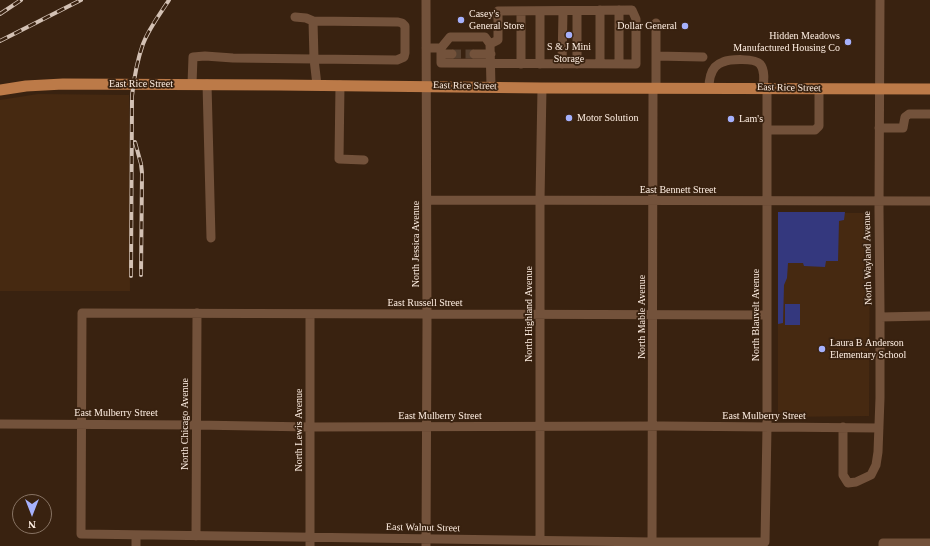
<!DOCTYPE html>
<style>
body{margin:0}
#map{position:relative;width:930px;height:546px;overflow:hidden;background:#392210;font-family:"Times New Roman",serif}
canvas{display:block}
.north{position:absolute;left:12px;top:494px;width:40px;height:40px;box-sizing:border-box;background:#392210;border:1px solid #887464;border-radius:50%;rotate:180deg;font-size:11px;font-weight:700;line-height:16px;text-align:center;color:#ffefe3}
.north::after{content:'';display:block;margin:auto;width:14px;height:18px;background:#a6b1fc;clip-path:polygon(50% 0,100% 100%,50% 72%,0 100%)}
</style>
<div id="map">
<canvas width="930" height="546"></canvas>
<div class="north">N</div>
</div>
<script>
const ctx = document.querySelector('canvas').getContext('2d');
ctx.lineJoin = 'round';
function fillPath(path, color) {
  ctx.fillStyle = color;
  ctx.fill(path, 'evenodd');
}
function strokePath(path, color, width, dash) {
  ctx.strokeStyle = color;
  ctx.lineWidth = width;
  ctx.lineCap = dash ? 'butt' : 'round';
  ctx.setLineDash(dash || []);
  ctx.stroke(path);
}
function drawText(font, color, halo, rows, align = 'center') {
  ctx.font = font + ' "Times New Roman",serif';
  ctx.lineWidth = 3.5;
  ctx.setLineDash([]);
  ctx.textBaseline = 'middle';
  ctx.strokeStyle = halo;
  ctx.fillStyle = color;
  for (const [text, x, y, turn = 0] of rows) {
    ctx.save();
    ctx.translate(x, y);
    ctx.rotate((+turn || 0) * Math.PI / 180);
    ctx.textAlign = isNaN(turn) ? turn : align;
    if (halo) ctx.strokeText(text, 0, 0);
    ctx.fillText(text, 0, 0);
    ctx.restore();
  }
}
const built = new Path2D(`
 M38 94 129 95 130 291H0V100Z
 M779 213H870L869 416 778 417V323Z`);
const green = new Path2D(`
 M778 212H845L844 220 839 221 838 261H826L825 267 804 266 803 263H788L787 278 784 285 783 323 778 324Z
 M785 304H800V325H785Z`);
const minorTunnel = new Path2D(`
 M452 54H474`);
const minor = new Path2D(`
 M619 10V64
 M540 11V64
 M577 11V64
 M295 17 306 18 313 21
 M313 21 398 22 402 23 405 26V53L404 57 397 60 314 59Z
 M426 48H441L450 37H485L490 44 491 87
 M441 48V63L636 64V19L632 10 498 11V40L490 44
 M441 54H452
 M474 54H491
 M656 56 703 57
 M521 64V11
 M562 64 563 11
 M600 64V10
 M192 84 193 57 205 56 233 58 314 59 317 85
 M207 84 211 238
 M340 85 339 159 364 160
 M656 88V23
 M709 88C709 80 710 73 715 67 717 65 720 63 723 62 730 59 755 58 760 64 765 70 764 80 763 88
 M767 88V427L765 542H652L81 534 82 313 767 315
 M879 128H903L905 117 909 114H930
 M767 130H815L819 126V89
 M427 200 930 201
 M880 317 930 316
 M0 424 196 425 310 427 663 426 879 428
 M843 427V475L848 483 856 482 871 475 876 465 878 452 880 398V311L879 210 880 0
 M136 535V546
 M196 536 197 313
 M540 540V200L542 88
 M310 546V314
 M426 546 427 322 426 0
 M652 546 653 88
 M883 546V543H930`);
const major = new Path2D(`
 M0 90 26 86 63 84 279 85 542 88 930 89`);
const rail = new Path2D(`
 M0 14 21 0
 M0 41 81 0
 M135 142 141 164 142 173 141 275
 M131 276 132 96C134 78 137 61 143 44 149 28 160 14 169 0`);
const markers = [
 [461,20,4,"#a6b1fc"],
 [685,26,4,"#a6b1fc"],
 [569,35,4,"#a6b1fc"],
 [848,42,4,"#a6b1fc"],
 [569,118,4,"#a6b1fc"],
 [731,119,4,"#a6b1fc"],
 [822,349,4,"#a6b1fc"]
];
const poiNames = [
 ["Casey's",469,14],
 ["General Store",469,26],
 ["Dollar General",677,26,"right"],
 ["Hidden Meadows",840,36,"right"],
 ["Manufactured Housing Co",840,48,"right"],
 ["S & J Mini",569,47,"center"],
 ["Storage",569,59,"center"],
 ["Motor Solution",577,118],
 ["Lam's",739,119],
 ["Laura B Anderson",830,343],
 ["Elementary School",830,355]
];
const streetNames = [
 ["East Rice Street",141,84],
 ["East Rice Street",465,86,1],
 ["East Rice Street",789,88,1],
 ["East Bennett Street",678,190],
 ["North Jessica Avenue",416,244,-90],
 ["North Wayland Avenue",868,258,-91],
 ["East Russell Street",425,303],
 ["North Highland Avenue",529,314,-90],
 ["North Blauvelt Avenue",756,315,-90],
 ["North Mable Avenue",642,317,-90],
 ["East Mulberry Street",116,413],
 ["East Mulberry Street",440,416],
 ["East Mulberry Street",764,416],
 ["North Chicago Avenue",185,424,-90],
 ["North Lewis Avenue",299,430,-90],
 ["East Walnut Street",423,528,1]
];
fillPath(built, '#462911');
fillPath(green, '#34387e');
strokePath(minorTunnel, '#574130', 9, [9, 4.5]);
strokePath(minor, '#73523b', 9);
strokePath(major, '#bc7a48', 11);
strokePath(rail, '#d3c1b4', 4);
strokePath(rail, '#392210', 2.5, [8]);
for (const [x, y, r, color] of markers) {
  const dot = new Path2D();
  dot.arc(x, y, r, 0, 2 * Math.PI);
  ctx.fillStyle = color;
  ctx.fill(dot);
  strokePath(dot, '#392210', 1.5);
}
drawText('10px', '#ffefe3', '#392210', poiNames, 'left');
drawText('10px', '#ffefe3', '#392210', streetNames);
</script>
